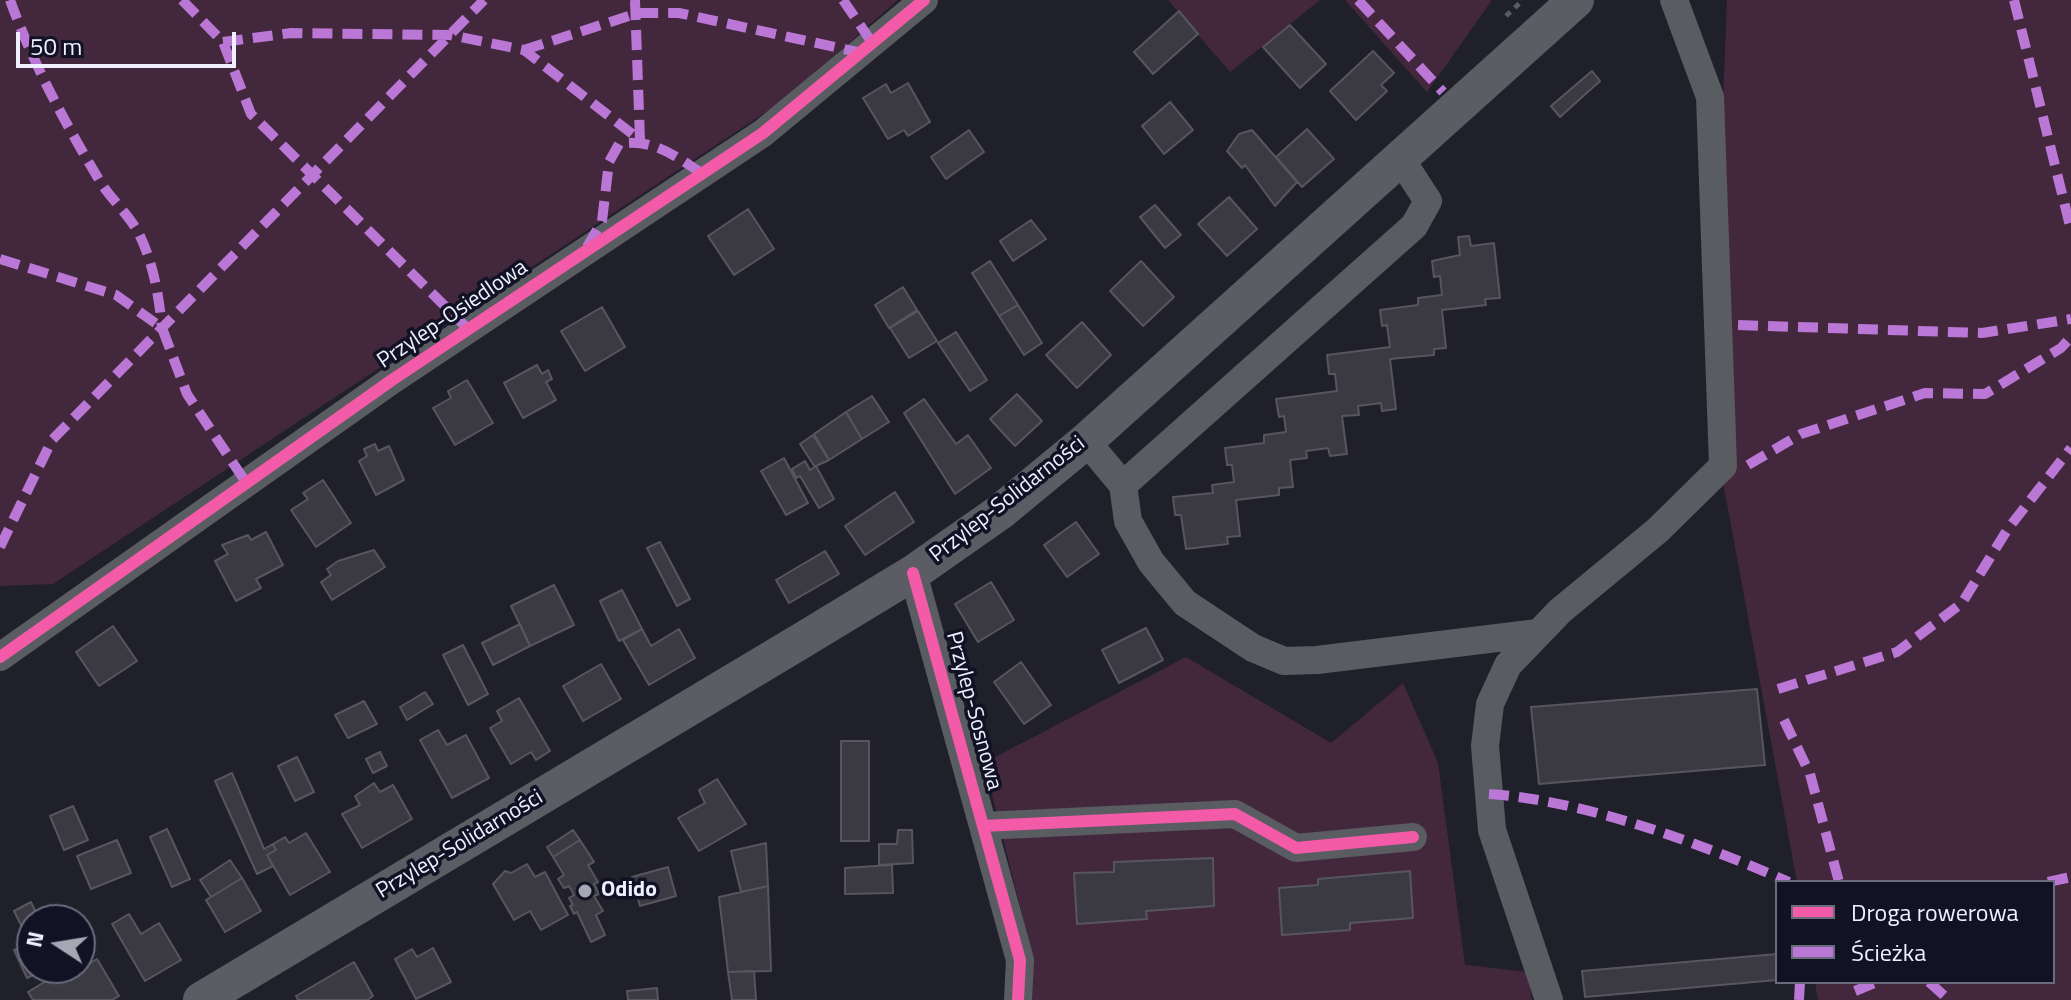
<!DOCTYPE html>
<meta charset="utf-8">
<style>
body{margin:0}
#map{position:relative;width:2071px;height:1000px;overflow:hidden;background:#20202a;font-family:"Titillium Web",sans-serif}
canvas{display:block}
.legend{position:absolute;left:1775px;top:880px;width:280px;height:104px;box-sizing:border-box;background:#121225;border:2px solid #6a6b7c;margin:0;padding:10px 14px;list-style:none;font-size:24px;color:#eff0ff}
.legend li{display:flex;align-items:center;gap:16px;height:40px}
.legend b{width:40px;border:2px solid #6a6b7c}
.north{position:absolute;left:16px;top:904px;width:80px;height:80px;box-sizing:border-box;background:#121225;border:2px solid #6a6b7c;border-radius:50%;rotate:282deg;font-size:22px;font-weight:700;line-height:32px;text-align:center;color:#eff0ff}
.north::after{content:'';display:block;margin:auto;width:28px;height:36px;background:#a7a7b4;clip-path:polygon(50% 0,100% 100%,50% 72%,0 100%)}
.scale{position:absolute;left:16px;top:32px;width:220px;height:36px;box-sizing:border-box;border:4px solid #eff0ff;border-top:0;padding-left:10px;font-size:24px;line-height:28px;white-space:nowrap;color:#eff0ff;-webkit-text-stroke:6px #121225;paint-order:stroke}
</style>
<div id="map">
<canvas width="2071" height="1000"></canvas>
<ul class="legend">
<li><b style="height:10px;background:#f35aa7"></b>Droga rowerowa</li>
<li><b style="height:10px;background:#ba77d6"></b>Ścieżka</li>
</ul>
<div class="north">N</div>
<div class="scale">50 m</div>
</div>
<script>
const ctx = document.querySelector('canvas').getContext('2d');
ctx.lineJoin = 'round';
function fillPath(path, color) {
  ctx.fillStyle = color;
  ctx.fill(path, 'evenodd');
}
function strokePath(path, color, width, dash) {
  ctx.strokeStyle = color;
  ctx.lineWidth = width;
  ctx.lineCap = dash ? 'butt' : 'round';
  ctx.setLineDash(dash || []);
  ctx.stroke(path);
}
function drawText(font, color, halo, rows, align = 'center') {
  ctx.font = font + ' "Titillium Web",sans-serif';
  ctx.lineWidth = 7;
  ctx.setLineDash([]);
  ctx.textBaseline = 'middle';
  ctx.strokeStyle = halo;
  ctx.fillStyle = color;
  for (const [text, x, y, turn = 0] of rows) {
    ctx.save();
    ctx.translate(x, y);
    ctx.rotate((+turn || 0) * Math.PI / 180);
    ctx.textAlign = isNaN(turn) ? turn : align;
    if (halo) ctx.strokeText(text, 0, 0);
    ctx.fillText(text, 0, 0);
    ctx.restore();
  }
}
const green = new Path2D(`
 M0 0H898L781 102 53 584 0 586Z
 M1168 0H1320L1230 72Z
 M1345 0H1492L1427 92Z
 M1727 0H2071V1000H1818L1815 982H2053V882H1797L1711 417Z
 M1186 657 1331 743 1403 683 1438 763 1465 965 1528 972 1532 1000H1029L1026 930 984 763Z`);
const building = new Path2D(`
 M1179 11 1198 34 1153 74 1134 52Z
 M1290 25 1326 64 1300 88 1263 47Z
 M1373 51 1394 73 1381 85 1387 91 1356 120 1330 91Z
 M1592 71 1600 81 1560 117 1551 106Z
 M908 83 930 122 908 136 904 130 888 139 863 98 886 84 891 93Z
 M1170 102 1193 130 1164 154 1142 126Z
 M1307 129 1334 159 1302 187 1276 157Z
 M969 130 984 152 946 179 931 157Z
 M1252 130 1297 182 1275 206 1245 165 1242 168 1227 151 1239 134Z
 M1229 197 1257 229 1227 256 1198 224Z
 M1155 205 1181 235 1165 248 1140 217Z
 M748 209 774 249 734 275 708 236Z
 M1031 220 1046 239 1013 261 1000 241Z
 M1469 236 1471 246 1494 243 1500 298 1485 299 1486 305 1442 310 1446 348 1434 349V355L1390 359 1396 409 1382 411 1381 403 1358 406 1359 415 1342 416 1347 454 1330 456 1328 448 1306 451 1307 458 1290 460 1293 487 1279 488V495L1236 500 1240 536 1227 537 1228 544 1186 549 1181 515H1175L1173 497 1213 493 1212 485 1234 482 1232 465H1227L1225 448 1264 443V435L1286 432 1284 416 1279 417 1276 399 1337 391 1335 374H1329L1327 355 1390 347 1387 325 1382 326 1380 310 1418 305V298L1442 295 1440 276 1434 277 1432 261 1460 255 1458 237Z
 M990 261 1018 305 999 316 972 273Z
 M1141 261 1174 297 1143 326 1110 291Z
 M903 287 917 310 889 328 875 305Z
 M1018 305 1042 343 1024 355 999 316Z
 M602 307 625 347 585 371 561 331Z
 M918 311 937 341 909 358 890 328Z
 M1082 322 1111 355 1077 388 1046 355Z
 M956 332 987 380 970 391 938 343Z
 M537 365 542 374 548 370 552 379 546 382 556 400 523 418 504 383Z
 M467 380 493 423 455 445 433 408 451 398 448 391Z
 M1017 394 1042 421 1015 446 990 419Z
 M872 396 889 422 862 439 846 412Z
 M924 399 956 444 968 435 991 468 955 494 904 413Z
 M846 412 862 439 829 460 814 434Z
 M813 435 829 460 816 466 834 499 819 508 800 476 796 478 792 469 805 461 810 470 815 467 800 444Z
 M375 444 378 451 389 446 404 480 376 495 359 461 367 456 364 449Z
 M784 458 808 503 786 515 761 471Z
 M323 480 351 523 316 547 291 510 308 499 303 493Z
 M895 492 914 522 865 555 845 526Z
 M1076 522 1099 554 1067 577 1044 545Z
 M266 532 283 565 256 579 261 588 236 601 215 561 228 554 222 545 248 535 251 540Z
 M660 542 690 599 677 606 647 548Z
 M374 550 385 567 332 600 321 582 331 575 327 569 338 561Z
 M825 551 839 574 789 603 776 580Z
 M991 582 1014 620 978 642 955 604Z
 M554 585 574 625 530 646 511 606Z
 M622 590 642 629 619 641 600 601Z
 M520 624 530 646 493 665 482 643Z
 M113 626 137 661 99 686 76 652Z
 M1146 628 1163 660 1119 683 1102 650Z
 M642 629 651 646 679 629 695 658 649 685 623 640Z
 M463 645 488 694 468 705 443 655Z
 M1021 662 1051 705 1024 724 994 682Z
 M601 664 621 699 583 721 563 686Z
 M1757 689 1765 765 1539 784 1531 707Z
 M425 692 433 704 407 720 400 707Z
 M519 698 550 751 536 760 531 752 511 764 490 728 502 721 497 711Z
 M364 701 377 724 348 738 335 715Z
 M438 730 447 745 466 735 489 778 452 798 420 740Z
 M841 741H869V841H841Z
 M380 752 387 766 373 773 366 759Z
 M297 757 314 792 295 801 278 766Z
 M232 773 264 849 273 844 276 850 267 855 273 866 257 874 215 781Z
 M717 779 746 824 699 851 678 818 705 803 699 790Z
 M374 783 380 792 393 785 412 819 362 848 342 814 360 805 355 796Z
 M73 806 88 840 64 850 50 816Z
 M167 829 190 879 172 887 150 837Z
 M573 830 580 840 553 857 547 847Z
 M898 830H912L913 863 879 865V844H897Z
 M306 833 330 872 290 895 267 855 276 850 273 844 285 837 289 843Z
 M117 840 131 873 91 889 77 856Z
 M580 840 594 862 588 865 598 882 594 884 599 894 594 896 603 911 596 915 605 935 591 942 577 912 574 914 570 906 573 905 569 898 574 895 569 886 564 888 558 879 564 875 553 857Z
 M766 843 768 886 741 892 731 851Z
 M1213 858 1214 906 1146 911 1147 919 1077 924 1074 873 1114 872V862Z
 M230 860 242 878 211 897 200 880Z
 M527 864 535 877 545 872 568 915 541 930 530 911 514 920 493 884 505 871 511 873Z
 M892 865 893 893 845 894V868Z
 M668 867 676 896 640 906 632 877Z
 M1410 871 1413 918 1350 923V930L1282 935 1279 888 1318 885V879Z
 M242 878 261 911 225 932 206 900Z
 M768 886 771 971 728 972 719 897Z
 M31 902 39 919 22 927 14 911Z
 M129 914 141 934 159 923 181 960 145 981 112 924Z
 M30 942 32 968 43 970 27 978 14 950Z
 M433 948 451 982 416 999 395 959 412 949 417 957Z
 M1777 954V980L1585 997 1582 971Z
 M97 959 119 996 112 1000H33L28 992 51 978 49 974 59 968H74L76 972Z
 M354 962 373 996 367 1000H298L296 996Z
 M754 971 756 1000H732L728 972Z
 M657 988 658 1000H628L627 991Z`);
const path = new Path2D(`
 M1506 16 1523 0`);
const minor = new Path2D(`
 M1086 441 1123 485 1128 521 1151 562 1185 603 1253 648 1284 661 1317 660 1538 633
 M1123 485 1414 226 1428 201 1400 158
 M913 573 1020 960 1018 1000
 M0 657 392 380 763 133 924 0
 M983 826 1235 814 1296 848 1413 837
 M1549 1000 1492 830 1485 746 1490 704 1508 665 1560 611 1658 530 1723 466 1710 97 1674 0`);
const major = new Path2D(`
 M201 1000 801 641 913 573 1000 512 1086 441 1576 0`);
const quiet = new Path2D(`
 M10 0C33 64 66 125 101 183 112 200 128 214 138 232 153 261 159 296 162 328
 M182 0 223 42 251 114 468 329
 M635 0 640 140
 M843 0 873 44
 M1358 0 1443 92
 M2014 0 2071 230
 M223 42 291 33 450 35 524 50 640 140
 M524 50 638 13H679L862 53
 M587 247 602 221 609 162 619 144C653 138 675 156 703 174
 M0 259 116 295 162 328 187 394 247 484
 M1738 325 1982 333 2071 319
 M1748 465 1801 434 1925 393 1985 394 2061 348 2071 337
 M0 547 52 440 484 0
 M1778 689 1897 652 1962 603 2007 530 2071 448
 M1784 720 1810 774 1839 882
 M1489 794C1584 800 1702 844 1789 882
 M2048 882 2071 877
 M1929 982 1949 1000
 M1855 991 1877 982
 M1799 1000 1800 982`);
const cycleway = new Path2D(`
 M913 573 1020 960 1018 1000
 M0 657 392 380 763 133 924 0
 M983 826 1235 814 1296 848 1413 837`);
const markers = [
 [585,891,8,"#a7a7b4"]
];
const streetNames = [
 ["Przylep-Osiedlowa",453,315,-34],
 ["Przylep-Solidarności",1008,500,-38],
 ["Przylep-Sosnowa",973,711,75],
 ["Przylep-Solidarności",460,845,-31]
];
const poiNames = [
 ["Odido",601,891]
];
fillPath(green, '#43283d');
fillPath(building, '#3b3942');
strokePath(building, '#57555e', 2);
strokePath(path, '#5a5b60', 5, [6, 6]);
strokePath(minor, '#595c60', 28);
strokePath(major, '#5b5c64', 36);
strokePath(quiet, '#ba77d6', 10, [20, 10]);
strokePath(cycleway, '#f35aa7', 12);
for (const [x, y, r, color] of markers) {
  const dot = new Path2D();
  dot.arc(x, y, r, 0, 2 * Math.PI);
  ctx.fillStyle = color;
  ctx.fill(dot);
  strokePath(dot, '#121225', 3);
}
drawText('22px', '#eff0ff', '#121225', streetNames);
drawText('bold 22px', '#eff0ff', '#121225', poiNames, 'left');
</script>
